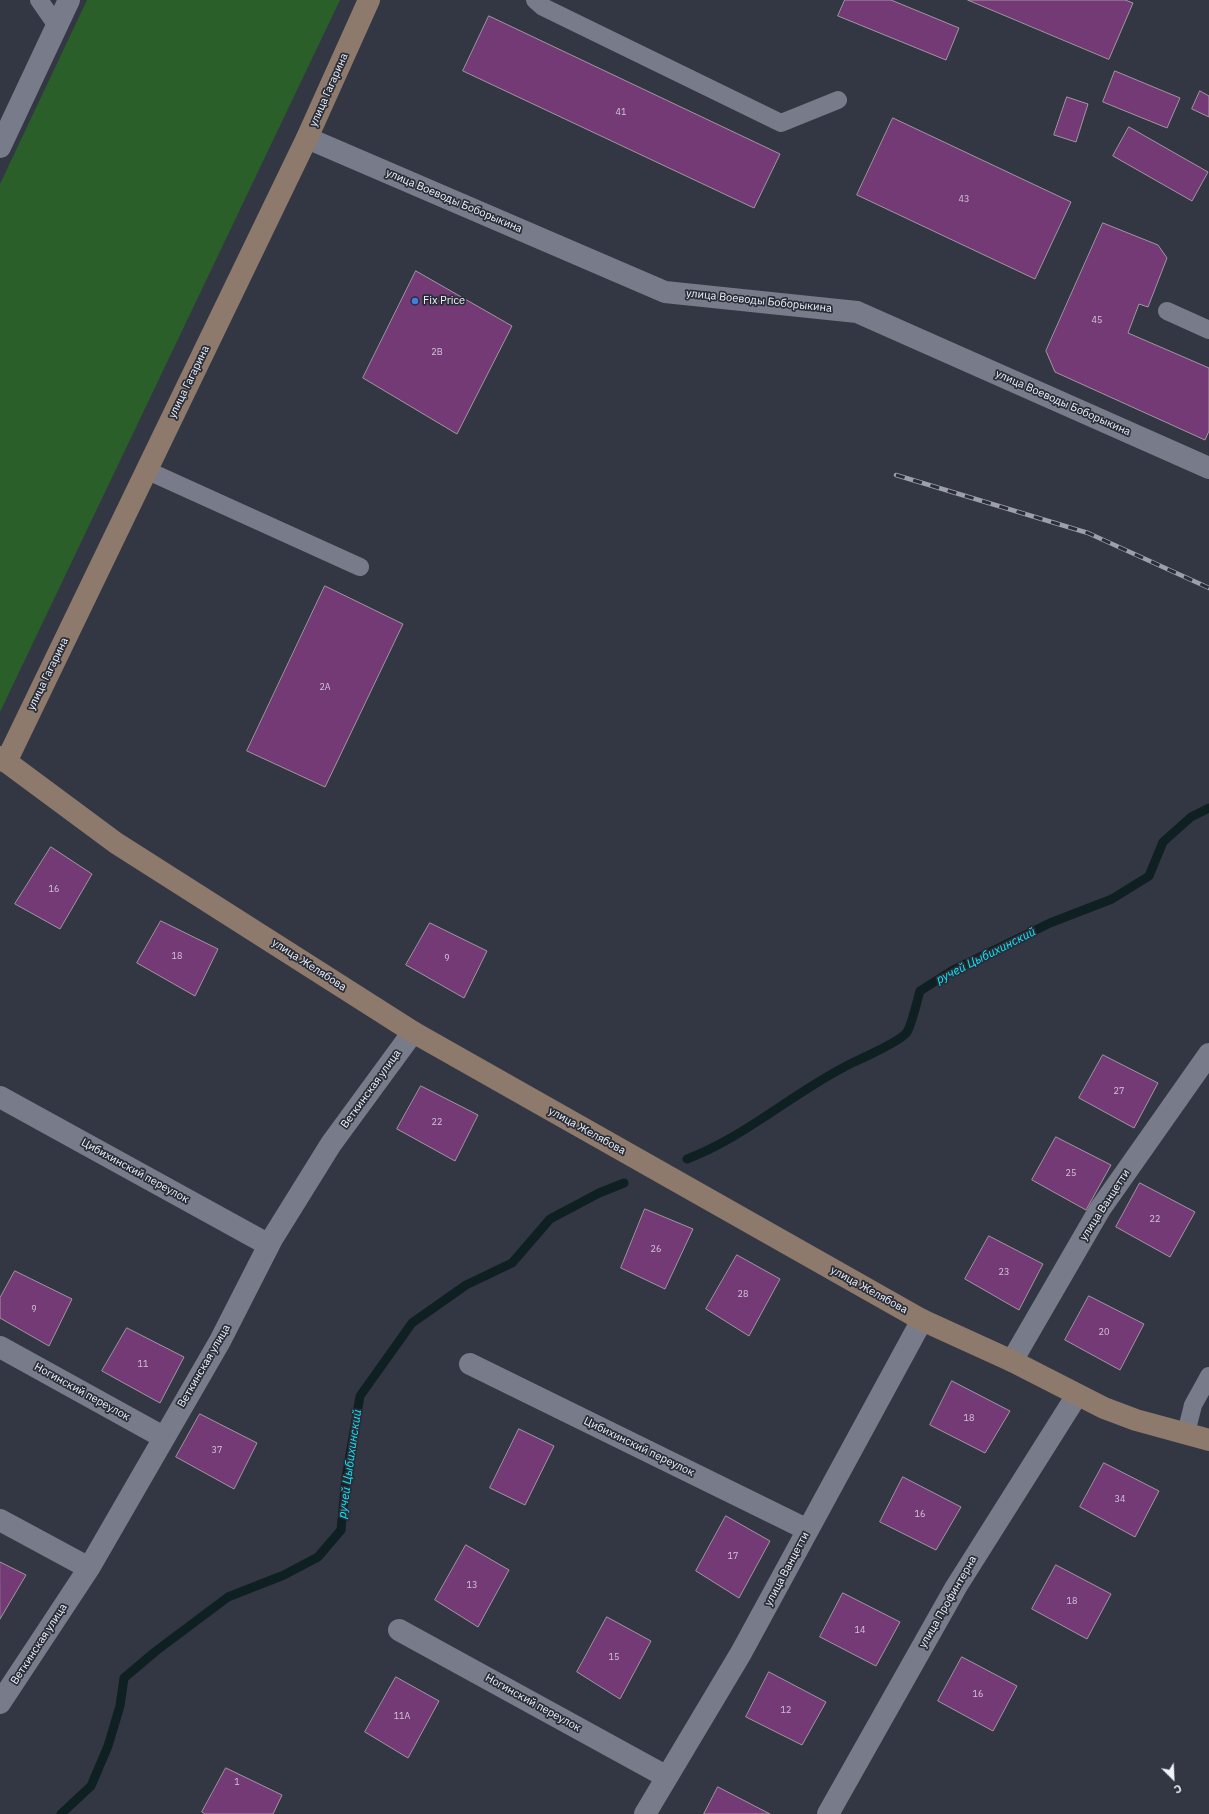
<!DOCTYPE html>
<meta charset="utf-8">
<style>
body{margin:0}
#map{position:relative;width:1209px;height:1814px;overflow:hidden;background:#333743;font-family:"IBM Plex Sans",sans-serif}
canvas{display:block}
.north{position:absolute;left:1153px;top:1758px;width:40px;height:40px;-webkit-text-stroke:3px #292d38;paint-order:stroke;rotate:156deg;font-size:11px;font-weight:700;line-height:16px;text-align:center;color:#f0f3fa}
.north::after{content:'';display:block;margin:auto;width:14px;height:18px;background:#f0f3fa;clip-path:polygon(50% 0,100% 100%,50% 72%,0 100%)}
</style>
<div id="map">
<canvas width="1209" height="1814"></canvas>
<div class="north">С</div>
</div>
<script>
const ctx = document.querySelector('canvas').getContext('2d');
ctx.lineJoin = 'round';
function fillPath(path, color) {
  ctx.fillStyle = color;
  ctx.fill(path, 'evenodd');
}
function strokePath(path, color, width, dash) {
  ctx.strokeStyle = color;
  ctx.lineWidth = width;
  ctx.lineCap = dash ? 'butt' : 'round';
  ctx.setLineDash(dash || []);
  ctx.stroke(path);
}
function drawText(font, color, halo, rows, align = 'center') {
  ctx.font = font + ' "IBM Plex Sans",sans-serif';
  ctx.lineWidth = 3.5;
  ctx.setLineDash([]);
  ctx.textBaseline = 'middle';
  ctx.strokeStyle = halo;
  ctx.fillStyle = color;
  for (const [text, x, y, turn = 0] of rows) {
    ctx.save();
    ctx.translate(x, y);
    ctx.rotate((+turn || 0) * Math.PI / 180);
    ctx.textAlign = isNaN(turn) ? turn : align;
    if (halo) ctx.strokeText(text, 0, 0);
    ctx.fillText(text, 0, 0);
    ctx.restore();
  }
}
const green = new Path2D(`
 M87 0H340L0 712V184Z`);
const stream = new Path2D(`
 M687 1159C747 1136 795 1091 852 1063 863 1058 902 1040 907 1032 912 1024 917 1001 920 991L953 970 1050 923 1112 899 1149 876 1163 842 1191 817 1209 808
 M61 1814 91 1786 108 1746 120 1706 124 1678 156 1651 228 1597 284 1575 318 1557 341 1530 346 1478 360 1396 412 1323 466 1285 512 1263 550 1219 599 1193 624 1183`);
const building = new Path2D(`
 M845 0H891L959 28 946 60 838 16Z
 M968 0H1125L1133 3 1109 59Z
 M489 16 780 154 754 208 463 71Z
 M1115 71 1180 98 1167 128 1103 102Z
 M1200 91 1209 96V117L1192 109Z
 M1067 97 1088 104 1076 142 1054 135Z
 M893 118 1071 202 1035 279 857 195Z
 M1129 127 1208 172 1192 201 1113 156Z
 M1103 223 1158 245 1167 258 1148 307 1139 304 1128 333 1209 368V431L1205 440 1055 372 1046 351Z
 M416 271 512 326 457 434 363 378Z
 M325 586 403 624 325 787 247 751Z
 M51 847 92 874 60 929 15 904Z
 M161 921 218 949 195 996 137 963Z
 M430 923 487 951 464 998 406 965Z
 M1103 1055 1158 1083 1134 1128 1079 1098Z
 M421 1086 478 1115 455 1161 397 1129Z
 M1056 1137 1111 1165 1086 1210 1032 1180Z
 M1140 1183 1195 1212 1170 1257 1116 1227Z
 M645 1209 693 1229 665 1289 621 1268Z
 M989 1236 1043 1264 1019 1310 965 1279Z
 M737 1255 780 1279 749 1336 706 1309Z
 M15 1271 72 1299 49 1346 0 1318V1298Z
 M1089 1296 1144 1324 1120 1370 1065 1340Z
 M127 1328 184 1357 160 1403 102 1371Z
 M952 1381 1010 1411 985 1453 930 1425Z
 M200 1414 257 1443 234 1489 176 1457Z
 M519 1429 554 1446 525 1505 490 1488Z
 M1104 1463 1159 1491 1135 1537 1080 1507Z
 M903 1477 961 1507 936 1550 880 1522Z
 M726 1516 770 1541 739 1598 696 1571Z
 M466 1545 509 1570 478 1627 435 1600Z
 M0 1562 26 1575 0 1619Z
 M1056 1565 1111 1594 1087 1639 1032 1609Z
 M843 1593 900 1622 876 1666 820 1637Z
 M607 1617 651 1641 620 1699 577 1672Z
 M962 1657 1017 1686 993 1731 938 1701Z
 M769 1672 826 1702 802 1745 746 1717Z
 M396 1677 439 1701 408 1758 365 1732Z
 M226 1768 282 1795 273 1814H205L202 1812Z
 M718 1787 770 1814H704Z`);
const lane = new Path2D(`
 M39 0 57 26
 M535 0 543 7 781 123 838 100
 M1167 311 1209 330
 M146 470 360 567
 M1186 1433 1193 1405 1209 1376`);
const street = new Path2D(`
 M307 138 665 292 857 312 1209 468
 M0 147 69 0
 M0 1097 269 1245
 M0 1347 163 1437
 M1012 1361 1100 1209 1209 1054
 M470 1364 808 1530
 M0 1520 89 1568
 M399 1630 667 1777
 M0 1703 89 1568 220 1341 272 1239 331 1144 413 1032
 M645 1814 741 1653 922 1320
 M828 1814 956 1587 1077 1395`);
const secondary = new Path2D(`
 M0 757 116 843 413 1032 922 1320 1012 1361 1104 1408 1136 1420 1209 1440
 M6 762 307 138 369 0`);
const rail = new Path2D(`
 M896 475 1088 533 1209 588`);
const markers = [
 [415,301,4,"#3f7fe0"]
];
const numberNames = [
 ["41",621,112],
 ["43",964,199],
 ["45",1097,320],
 ["2В",437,352],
 ["2А",325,687],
 ["16",54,889],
 ["18",177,956],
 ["9",447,958],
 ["27",1119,1091],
 ["22",437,1122],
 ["25",1071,1173],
 ["22",1155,1219],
 ["26",656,1249],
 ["23",1004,1272],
 ["28",743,1294],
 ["9",34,1309],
 ["20",1104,1332],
 ["11",143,1364],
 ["18",969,1418],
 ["37",217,1450],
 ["34",1120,1499],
 ["16",920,1514],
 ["17",733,1556],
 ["13",472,1585],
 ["18",1072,1601],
 ["14",860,1630],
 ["15",614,1657],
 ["16",978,1694],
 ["12",786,1710],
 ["11А",402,1716],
 ["1",237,1782]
];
const streetNames = [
 ["улица Гагарина",329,90,-66],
 ["улица Воеводы Боборыкина",454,201,23],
 ["улица Воеводы Боборыкина",759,301,6],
 ["улица Гагарина",189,382,-64],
 ["улица Воеводы Боборыкина",1063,403,24],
 ["улица Гагарина",48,674,-64],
 ["улица Желябова",309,965,33],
 ["Веткинская улица",371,1089,-54],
 ["улица Желябова",587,1131,29],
 ["Цибихинский переулок",135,1171,29],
 ["улица Ванцетти",1105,1205,-57],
 ["улица Желябова",869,1290,29],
 ["Веткинская улица",204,1366,-60],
 ["Ногинский переулок",82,1392,29],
 ["Цибихинский переулок",639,1447,26],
 ["улица Ванцетти",787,1569,-62],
 ["улица Профинтерна",948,1602,-60],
 ["Веткинская улица",39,1644,-57],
 ["Ногинский переулок",533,1703,29]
];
const poiNames = [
 ["Fix Price",423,301]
];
const waterNames = [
 ["ручей Цыбихинский",986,956,-27],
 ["ручей Цыбихинский",350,1464,-82]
];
fillPath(green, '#2a5f2a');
strokePath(stream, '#0f2022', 9);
fillPath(building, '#743a75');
strokePath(building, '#a296a1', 1);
strokePath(lane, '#787c8a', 18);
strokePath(street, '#787c8a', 22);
strokePath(secondary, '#8d7a6c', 22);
strokePath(rail, '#9da0aa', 4.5);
strokePath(rail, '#292d38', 3, [9]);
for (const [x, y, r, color] of markers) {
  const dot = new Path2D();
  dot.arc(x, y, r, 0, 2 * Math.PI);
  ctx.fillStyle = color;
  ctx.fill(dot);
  strokePath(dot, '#292d38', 1.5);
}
drawText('9px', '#d1c5d9', null, numberNames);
drawText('11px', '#f0f3fa', '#292d38', streetNames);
drawText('11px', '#f0f3fa', '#292d38', poiNames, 'left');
drawText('italic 12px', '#0de9fe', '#292d38', waterNames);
</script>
